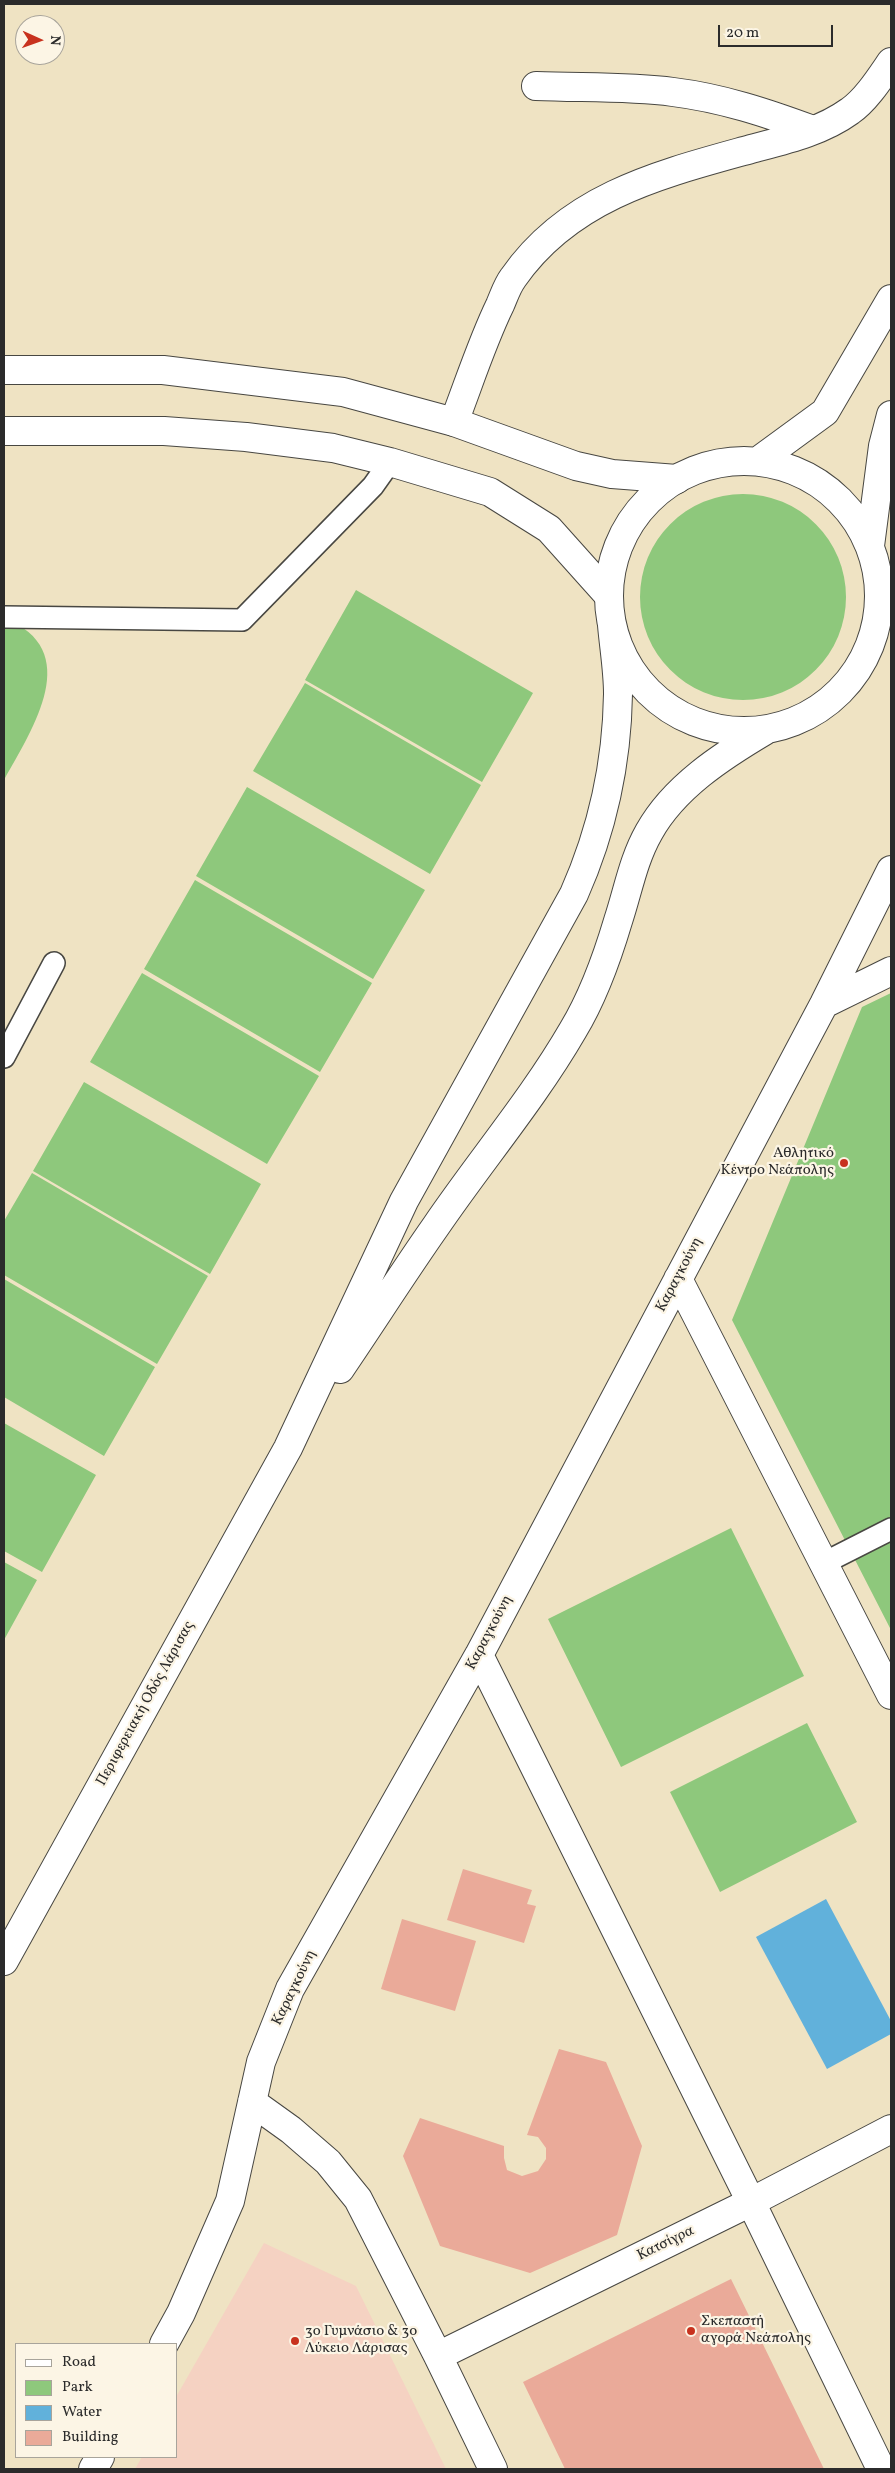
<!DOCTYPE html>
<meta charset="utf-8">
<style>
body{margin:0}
#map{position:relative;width:895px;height:2473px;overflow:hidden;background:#efe3c3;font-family:Vollkorn,serif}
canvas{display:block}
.frame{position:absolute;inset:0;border:5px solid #2b2b2b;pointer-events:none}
.legend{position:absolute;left:15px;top:2343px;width:162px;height:115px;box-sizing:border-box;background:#fcf5e5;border:1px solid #a8a49b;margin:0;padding:6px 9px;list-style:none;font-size:15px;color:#2b2b2b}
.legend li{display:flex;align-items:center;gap:10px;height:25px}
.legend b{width:25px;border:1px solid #a8a49b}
.north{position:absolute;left:15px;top:15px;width:50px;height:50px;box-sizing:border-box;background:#fcf5e5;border:1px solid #a8a49b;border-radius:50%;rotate:92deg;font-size:14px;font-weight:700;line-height:20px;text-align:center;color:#2b2b2b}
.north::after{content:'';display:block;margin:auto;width:18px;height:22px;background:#c8321e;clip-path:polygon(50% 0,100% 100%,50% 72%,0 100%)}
.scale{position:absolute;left:718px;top:25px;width:115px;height:22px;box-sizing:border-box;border:2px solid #2b2b2b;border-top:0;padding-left:6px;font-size:15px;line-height:18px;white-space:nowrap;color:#2b2b2b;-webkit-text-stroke:4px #fcf5e5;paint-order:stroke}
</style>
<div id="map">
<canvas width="895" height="2473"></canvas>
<div class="frame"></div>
<ul class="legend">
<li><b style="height:6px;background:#fff"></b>Road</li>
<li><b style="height:14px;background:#8ec87c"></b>Park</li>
<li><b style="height:14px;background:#61b1db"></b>Water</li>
<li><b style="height:14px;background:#eaaa99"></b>Building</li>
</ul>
<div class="north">N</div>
<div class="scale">20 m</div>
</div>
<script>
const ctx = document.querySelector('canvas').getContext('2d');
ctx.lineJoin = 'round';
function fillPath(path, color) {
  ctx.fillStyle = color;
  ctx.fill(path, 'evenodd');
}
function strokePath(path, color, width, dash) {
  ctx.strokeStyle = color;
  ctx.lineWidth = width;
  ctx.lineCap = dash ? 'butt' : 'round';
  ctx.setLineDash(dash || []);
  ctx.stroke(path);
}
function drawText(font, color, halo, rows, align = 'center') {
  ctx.font = font + ' Vollkorn,serif';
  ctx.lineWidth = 4.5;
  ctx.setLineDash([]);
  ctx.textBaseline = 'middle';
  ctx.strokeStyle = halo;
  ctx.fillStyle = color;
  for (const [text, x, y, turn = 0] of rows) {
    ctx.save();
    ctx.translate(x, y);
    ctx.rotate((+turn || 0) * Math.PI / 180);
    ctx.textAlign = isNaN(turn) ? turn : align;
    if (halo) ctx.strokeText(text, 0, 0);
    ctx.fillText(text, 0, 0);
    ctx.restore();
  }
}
const built = new Path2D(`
 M264 2243 356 2286 446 2469H135L142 2457H176V2397Z`);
const green = new Path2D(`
 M640 597a103 103 0 1 1 206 0a103 103 0 1 1-206 0Z
 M356 590 533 693 482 782 305 680Z
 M4 618C85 650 33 728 4 780Z
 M305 683 481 785 430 874 253 771Z
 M247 787 425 890 373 979 196 876Z
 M195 880 372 983 320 1072 144 969Z
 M142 973 319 1076 267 1164 90 1062Z
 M891 993V1630L732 1320 862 1007Z
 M84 1082 261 1184 210 1274 33 1171Z
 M32 1173 208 1276 157 1364 4 1275V1221Z
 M4 1279 155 1367 104 1456 4 1397Z
 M4 1423 96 1475 42 1572 4 1551Z
 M731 1528 804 1676 621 1767 548 1619Z
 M4 1562 37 1580 4 1640Z
 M807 1723 857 1822 720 1892 670 1792Z`);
const water = new Path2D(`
 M826 1899 891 2021V2034L827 2069 756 1937Z`);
const building = new Path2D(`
 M463 1869 532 1890 527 1904 536 1906 524 1943 447 1920Z
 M402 1919 476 1941 455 2011 381 1989Z
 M559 2049 606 2062 642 2146 617 2235 530 2273 440 2246 403 2156 420 2118 504 2146V2158L507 2170 522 2176 538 2171 546 2159V2148L538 2137 527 2135Z
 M731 2279 824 2469H565L523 2382Z`);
const service = new Path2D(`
 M4 617 242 620 373 486 390 462
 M4 1057 54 963
 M824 1563 891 1529`);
const minor = new Path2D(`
 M536 86C581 88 628 86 673 92 722 98 767 113 813 130
 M454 422C469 383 482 342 500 305 504 296 507 286 513 278 570 196 661 174 751 149 785 140 821 132 850 111 866 100 880 78 891 62
 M824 1004 891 971
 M678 1279 891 1695
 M479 1655 751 2202 881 2469
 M252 2102 291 2130 328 2162 358 2199 438 2356 493 2469
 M164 2344 181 2313 230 2201 261 2062 290 1989 479 1655 824 1004 891 870
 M438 2356 751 2202 891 2129
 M93 2469 100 2457`);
const tertiary = new Path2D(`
 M4 370H163L343 392 454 422 576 466 612 474 677 479
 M4 431H164L246 437 333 448 390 462 490 492 549 529 609 596`);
const trunk = new Path2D(`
 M758 461 825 412 891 299
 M609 596a135 135 0 1 1 270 0a135 135 0 1 1-270 0Z
 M870 546 883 446 891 415
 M340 1369C372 1322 403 1273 436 1226 481 1160 533 1099 573 1030 593 997 607 958 618 921 628 891 633 860 649 832 674 787 722 756 766 730
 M4 1961 288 1448 404 1201 574 894C602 831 617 763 618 694 618 671 614 648 612 625`);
const markers = [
 [844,1163,5,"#c8321e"],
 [691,2331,5,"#c8321e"],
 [295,2341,5,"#c8321e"]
];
const poiNames = [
 ["Αθλητικό",834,1154,"right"],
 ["Κέντρο Νεάπολης",834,1171,"right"],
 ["Σκεπαστή",701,2322],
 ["αγορά Νεάπολης",701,2339],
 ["3ο Γυμνάσιο & 3ο",305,2332],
 ["Λύκειο Λάρισας",305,2349]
];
const streetNames = [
 ["Καραγκούνη",680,1275,-62],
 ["Καραγκούνη",490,1633,-62],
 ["Περιφερειακή Οδός Λάρισας",146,1704,-61],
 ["Καραγκούνη",295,1988,-64],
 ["Κατσίγρα",666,2244,-26]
];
fillPath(built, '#f5d2c2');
fillPath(green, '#8ec87c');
fillPath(water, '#61b1db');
fillPath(building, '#eaaa99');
strokePath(service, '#484742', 24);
strokePath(minor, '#484742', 30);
strokePath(tertiary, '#484742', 30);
strokePath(trunk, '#484742', 30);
strokePath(service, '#fff', 21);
strokePath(minor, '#fff', 28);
strokePath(tertiary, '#fff', 28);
strokePath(trunk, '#fff', 28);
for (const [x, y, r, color] of markers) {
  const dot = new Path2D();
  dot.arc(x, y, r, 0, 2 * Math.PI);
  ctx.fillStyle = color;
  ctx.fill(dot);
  strokePath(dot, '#fcf5e5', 2);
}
drawText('15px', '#2b2b2b', '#fcf5e5', poiNames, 'left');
drawText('15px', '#2b2b2b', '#fcf5e5', streetNames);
</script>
